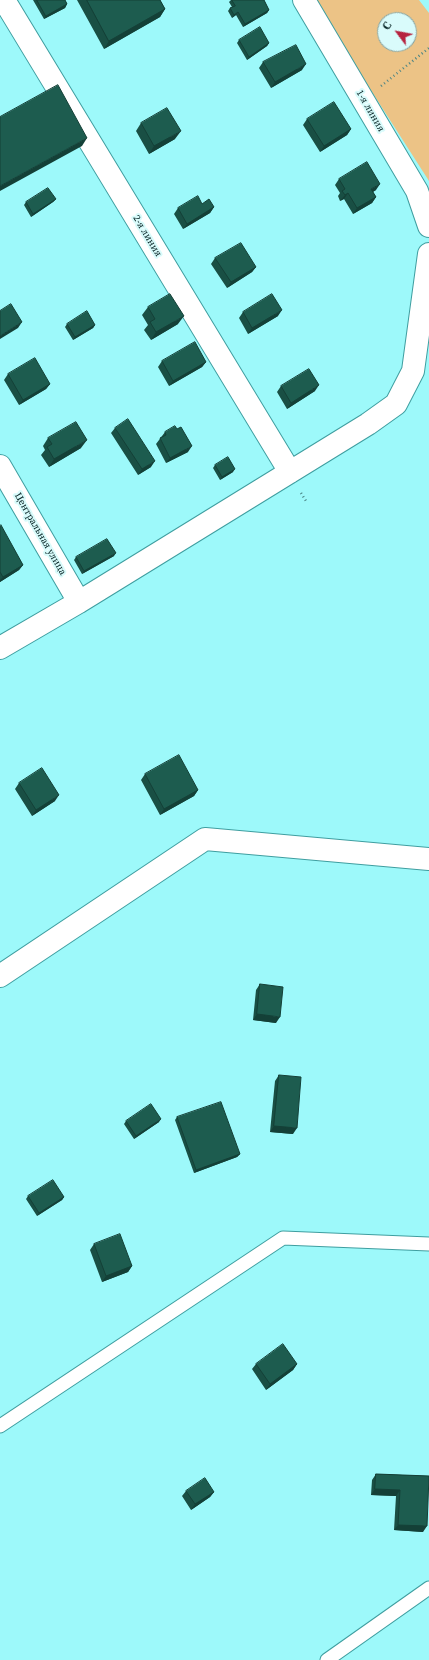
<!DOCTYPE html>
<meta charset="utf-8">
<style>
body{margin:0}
#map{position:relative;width:429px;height:1660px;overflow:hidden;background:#9df9fa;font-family:"Source Serif 4",serif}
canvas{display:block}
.north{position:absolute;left:377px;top:12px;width:40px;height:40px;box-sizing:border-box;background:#d9fbfb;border:1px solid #83a3a3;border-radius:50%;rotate:302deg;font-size:11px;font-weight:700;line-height:16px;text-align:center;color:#021f20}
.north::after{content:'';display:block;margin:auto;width:14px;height:18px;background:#b6233f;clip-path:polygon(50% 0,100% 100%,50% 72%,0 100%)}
</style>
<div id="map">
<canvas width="429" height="1660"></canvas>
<div class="north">С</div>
</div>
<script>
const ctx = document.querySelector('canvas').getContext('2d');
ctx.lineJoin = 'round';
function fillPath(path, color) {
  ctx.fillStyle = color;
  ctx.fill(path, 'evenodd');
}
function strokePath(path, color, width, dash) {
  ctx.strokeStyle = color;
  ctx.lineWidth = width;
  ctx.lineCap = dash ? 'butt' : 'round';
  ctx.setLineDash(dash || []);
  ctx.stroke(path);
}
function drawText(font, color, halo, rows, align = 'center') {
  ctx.font = font + ' "Source Serif 4",serif';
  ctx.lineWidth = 4;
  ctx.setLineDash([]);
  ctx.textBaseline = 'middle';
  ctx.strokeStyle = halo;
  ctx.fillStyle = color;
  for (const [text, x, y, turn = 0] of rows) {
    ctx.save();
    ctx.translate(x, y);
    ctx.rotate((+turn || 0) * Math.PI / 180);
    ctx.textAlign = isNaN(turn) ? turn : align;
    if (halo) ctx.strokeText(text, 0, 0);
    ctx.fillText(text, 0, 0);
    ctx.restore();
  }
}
const green = new Path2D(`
 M316 0H419L429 13V181L363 78ZM385 20H409V44H385Z`);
const path = new Path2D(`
 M381 86 429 48
 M301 493 306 501`);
const lane = new Path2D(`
 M0 1426 283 1238 429 1244
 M327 1660 429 1588`);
const street = new Path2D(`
 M4 0 290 472
 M304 0 417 191 429 226
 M0 466 79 602
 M0 648 79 602 368 424 396 404 413 371 429 254
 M0 976 205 839 429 859`);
const wall = new Path2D(`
 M33 0H65L67 4 65 8 44 19Z
 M77 0H160L165 9 160 17 104 49Z
 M231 0H264L269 10 267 13 243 27 236 15 232 18 228 11 230 8 232 7 229 2Z
 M239 40 269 43 267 46 247 60 237 43Z
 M263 62 302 70 271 88 259 68Z
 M307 119 351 129 347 135 320 152 303 125Z
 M141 123 175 139 149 154 136 131Z
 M339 179 376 190 373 192 376 197 372 203 353 214 344 199 340 201 338 196 340 193 335 185Z
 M56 199 53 202 31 217 24 205 26 202Z
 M202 204 214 207 210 213 183 229 174 214 178 208Z
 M215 258 256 267 252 272 227 288 211 264Z
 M148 307 178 324 151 340 144 330 148 325 142 315Z
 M243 312 278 316 248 334 239 318Z
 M67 324 95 325 93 328 73 340 65 327Z
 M162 361 206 362 202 367 169 386 158 367Z
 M8 374 50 384 46 389 19 405 4 380Z
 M281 386 315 391 287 409 277 392Z
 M115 428 151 467 138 475 111 433Z
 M165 432 188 452 166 463 156 444Z
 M48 438 81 448 49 467 41 455 45 450 43 446Z
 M215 465 233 472 220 480 213 468Z
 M0 526 23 565 19 570 0 582Z
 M114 556 82 574 74 560 76 557Z
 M145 774 198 790 194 796 160 815 141 780Z
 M19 783 55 801 32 816 15 789Z
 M260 984 276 1023 253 1020 256 990Z
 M279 1075 293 1134 270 1132 275 1081Z
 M177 1117 240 1154 237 1157 194 1173 175 1120Z
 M126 1121 159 1122 134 1139 124 1124Z
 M28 1196 64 1197 62 1200 37 1216 26 1199Z
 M94 1244 132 1266 128 1272 102 1282 90 1250Z
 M256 1364H297L293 1370 266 1390 252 1369Z
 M376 1474 429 1476 423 1532 394 1530 396 1496 371 1495 372 1480Z
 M186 1491 214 1492 210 1497 191 1510 182 1496Z`);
const shadedWall = new Path2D(`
 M67 4 65 8 44 19 46 16Z
 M165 9 160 17 104 49 109 41Z
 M269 10 267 13 243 27 245 24Z
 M238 12 236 15 232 18 234 15Z
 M269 43 267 46 247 60 249 57Z
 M306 64 302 70 271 88 275 82Z
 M351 129 347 135 320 152 324 146Z
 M181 131 175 139 149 154 154 146Z
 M87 138 82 146 0 191V186Z
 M380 184 376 190 367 195 371 189Z
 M348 193 344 199 340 201 345 195Z
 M376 197 372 203 353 214 357 208Z
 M56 199 53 202 31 217 33 214Z
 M214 207 210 213 183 229 187 224Z
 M256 267 252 272 227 288 231 282Z
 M282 310 278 316 248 334 252 328Z
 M184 316 178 324 151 340 156 332Z
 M22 322 18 328 0 339V336Z
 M95 325 93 328 73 340 75 337Z
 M206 362 202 367 169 386 173 381Z
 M50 384 46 389 19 405 23 400Z
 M319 385 315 391 287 409 291 403Z
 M87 440 81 448 49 467 54 459Z
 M192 446 188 452 166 463 170 458Z
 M155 461 151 467 138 475 142 469Z
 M235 469 233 472 220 480 222 477Z
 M116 553 114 556 82 574 84 571Z
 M23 565 19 570 0 582V580L3 577Z
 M198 790 194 796 160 815 164 809Z
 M59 795 55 801 32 816 36 810Z
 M257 1014 280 1017 276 1023 253 1020Z
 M161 1119 159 1122 134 1139 136 1136Z
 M274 1126 297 1128 293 1134 270 1132Z
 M240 1154 237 1157 194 1173 196 1170Z
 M64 1197 62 1200 37 1216 39 1213Z
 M132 1266 128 1272 102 1282 106 1276Z
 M297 1364 293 1370 266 1390 270 1384Z
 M375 1489 400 1490 396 1496 371 1495Z
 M214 1492 210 1497 191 1510 195 1504Z
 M398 1525 427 1526 423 1532 394 1530Z`);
const building = new Path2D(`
 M37 0H65L67 4 46 16Z
 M87 0H160L165 9 109 41Z
 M232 0H264L269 10 245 24 238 12 234 15 230 8 235 6Z
 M260 27 269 43 249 57 239 40Z
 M296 45 306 64 275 82 263 62Z
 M58 85 87 138 0 186V117Z
 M334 102 351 129 324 146 307 119Z
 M167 108 181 131 154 146 141 123Z
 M367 162 380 184 371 189 376 197 357 208 348 193 345 195 342 191 345 189 339 179Z
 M48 188 56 199 33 214 26 202Z
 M198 196 202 204 209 199 214 207 187 224 178 208Z
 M241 243 256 267 231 282 215 258Z
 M170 294 184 316 156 332 150 322 155 319 148 307Z
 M272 294 282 310 252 328 243 312Z
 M11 304 22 322 0 336V311Z
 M87 311 95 325 75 337 67 324Z
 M195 342 206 362 173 381 162 361Z
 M35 358 50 384 23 400 8 374Z
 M309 369 319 385 291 403 281 386Z
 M128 419 155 461 142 469 115 428Z
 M76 422 87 440 54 459 47 447 52 444 48 438Z
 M175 426 177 429 181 427 192 446 170 458 160 438 166 435 165 432Z
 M228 457 235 469 222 477 215 465Z
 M1 525 23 565 3 577 0 572V526Z
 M107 539 116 553 84 571 76 557Z
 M179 755 198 790 164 809 145 774Z
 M42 768 59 795 36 810 19 783Z
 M260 984 283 987 280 1017 257 1014Z
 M279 1075 301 1077 297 1128 274 1126Z
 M221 1102 240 1154 196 1170 177 1117Z
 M151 1104 161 1119 136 1136 126 1121Z
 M53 1180 64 1197 39 1213 28 1196Z
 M120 1234 132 1266 106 1276 94 1244Z
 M283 1344 297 1364 270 1384 256 1364Z
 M376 1474 429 1476 427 1526 398 1525 400 1490 375 1489Z
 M205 1478 214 1492 195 1504 186 1491Z`);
const streetNames = [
 ["1-я линия",370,111,60],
 ["2-я линия",147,236,59],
 ["Центральная улица",40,534,60]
];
fillPath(green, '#ecc386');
strokePath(lane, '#3f9ea0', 15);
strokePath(street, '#3f9ea0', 24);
strokePath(path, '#4a8485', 2.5, [1, 3]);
strokePath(lane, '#fff', 13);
strokePath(street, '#fff', 22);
fillPath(wall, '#194f44');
fillPath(shadedWall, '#144037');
fillPath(building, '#1d5c4f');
strokePath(building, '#144037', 1);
drawText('10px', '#021f20', '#d9fbfb', streetNames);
</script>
